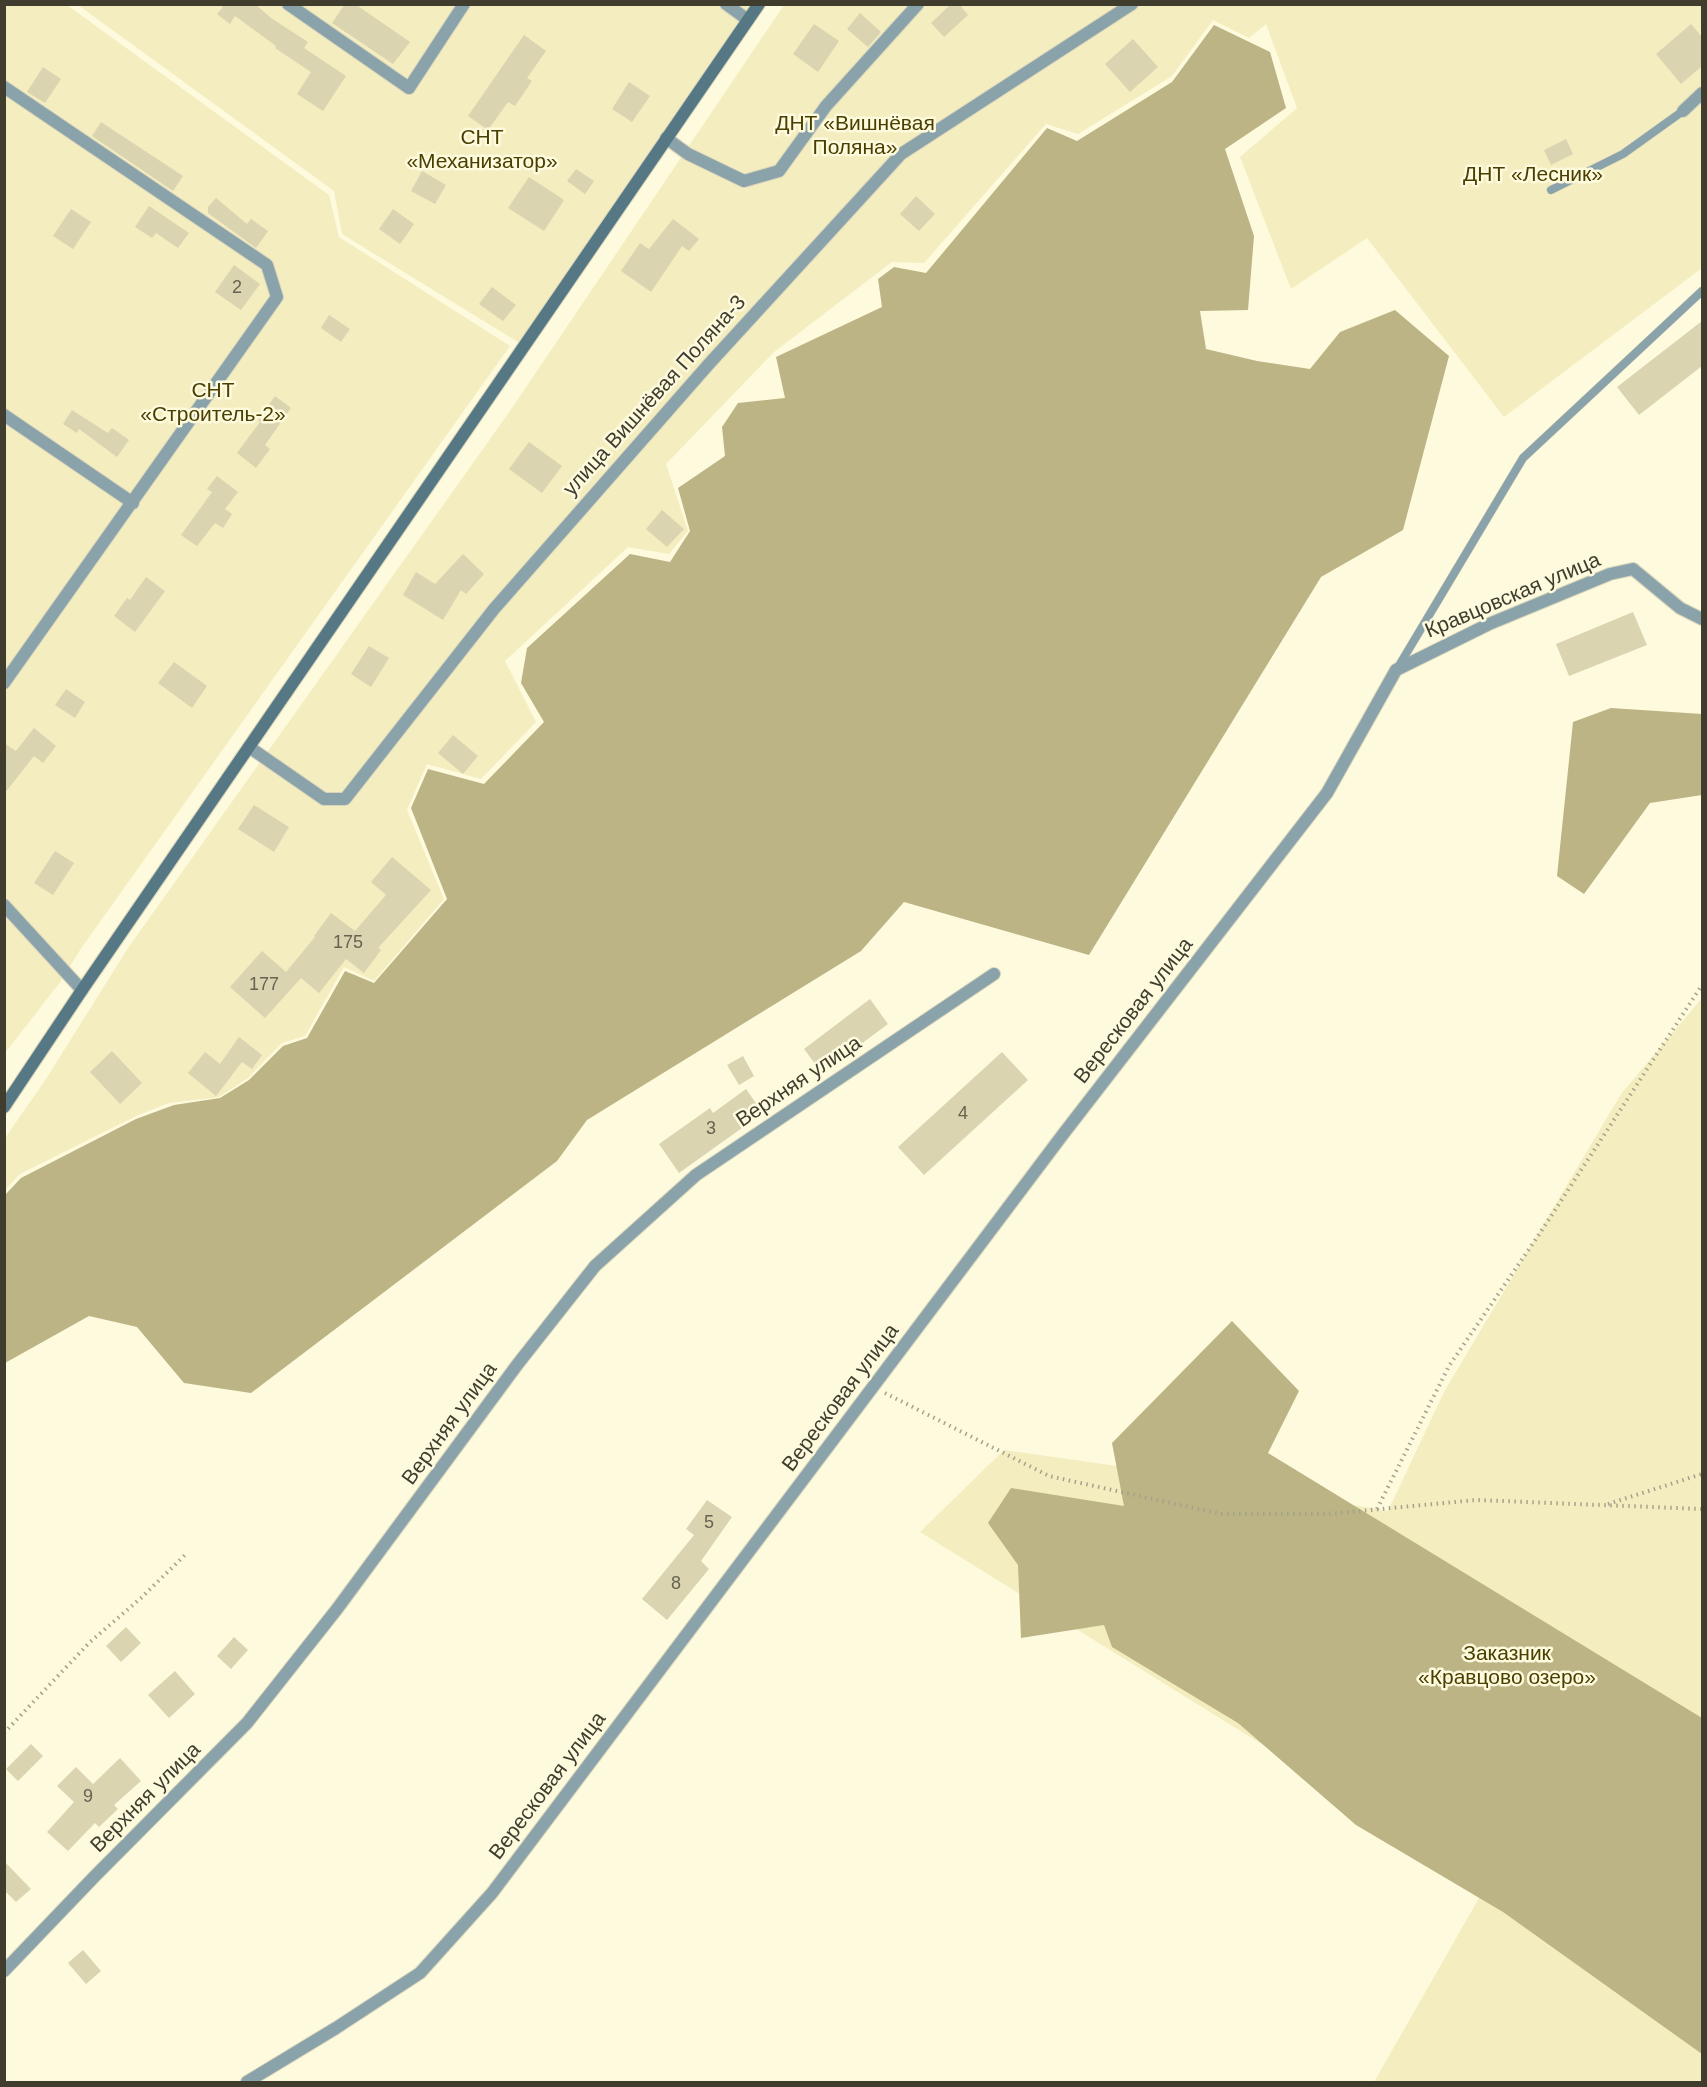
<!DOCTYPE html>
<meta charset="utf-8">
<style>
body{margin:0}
#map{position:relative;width:1707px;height:2087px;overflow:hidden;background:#fefadd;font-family:Helvetica,sans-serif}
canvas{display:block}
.frame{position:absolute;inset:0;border:6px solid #403d2f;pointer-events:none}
</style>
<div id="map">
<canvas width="1707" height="2087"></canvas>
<div class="frame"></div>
</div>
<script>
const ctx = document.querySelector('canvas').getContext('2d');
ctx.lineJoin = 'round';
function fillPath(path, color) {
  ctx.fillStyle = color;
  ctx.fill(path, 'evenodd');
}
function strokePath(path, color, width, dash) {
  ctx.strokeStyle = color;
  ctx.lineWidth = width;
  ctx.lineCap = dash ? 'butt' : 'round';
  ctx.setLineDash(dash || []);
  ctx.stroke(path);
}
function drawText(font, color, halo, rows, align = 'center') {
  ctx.font = font + ' Helvetica,sans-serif';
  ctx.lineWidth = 5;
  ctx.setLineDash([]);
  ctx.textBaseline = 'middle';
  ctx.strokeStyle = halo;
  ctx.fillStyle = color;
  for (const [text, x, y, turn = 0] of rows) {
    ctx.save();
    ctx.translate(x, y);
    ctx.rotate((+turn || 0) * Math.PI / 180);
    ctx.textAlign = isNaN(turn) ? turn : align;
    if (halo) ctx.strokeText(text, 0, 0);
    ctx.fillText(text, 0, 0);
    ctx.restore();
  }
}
const green = new Path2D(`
 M5 5H67L329 195 339 237 510 346 80 950 61 981 5 1053Z
 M78 5H761L521 344 342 234 334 191Z
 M784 5H1702V268L1504 417 1367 238 1291 289 1240 157 1297 108 1266 24 1249 38 1213 20 1172 76 1078 134 1046 124 924 263 892 262 774 352 666 464 688 531 669 554 628 547 505 661 536 722 481 779 427 764 407 810 444 899 374 981 344 967 305 1036 282 1043 248 1078 219 1097 169 1103 136 1116 20 1174 5 1190V1138L46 1079 128 948 510 411Z
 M1702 998V2082H1374L1487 1884 920 1532 1004 1450 1188 1476 1388 1511 1444 1392 1621 1094Z`);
const forest = new Path2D(`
 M1214 25 1270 52 1286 108 1225 149 1254 236 1248 310 1200 311 1206 349 1257 361 1310 369 1340 332 1395 310 1449 356 1403 530 1321 577 1089 955 904 902 861 951 587 1120 557 1161 251 1393 184 1383 137 1327 89 1316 5 1363V1195L21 1178 136 1119 174 1105 220 1098 249 1080 283 1046 307 1038 345 971 374 983 447 899 411 808 428 769 484 784 544 722 521 683 527 648 630 554 670 562 690 531 678 488 725 456 722 427 738 403 785 398 776 357 882 307 878 279 894 267 926 273 1047 128 1077 141 1172 82Z
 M1611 708 1702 714V795L1650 803 1584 894 1557 876 1573 722Z
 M1232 1321 1299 1391 1268 1453 1702 1718V2054L1503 1912 1356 1825 1238 1723 1112 1647 1104 1625 1021 1638 1018 1565 988 1523 1011 1488 1124 1506 1112 1443Z`);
const building = new Path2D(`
 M219 4H255L271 18 308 42 304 48 346 76 323 111 297 94 311 72 275 48 276 46 235 16 230 24 217 14 223 7Z
 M345 4H355L410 42 393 64 332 23Z
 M951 4H959L968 15 944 37 931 23Z
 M860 13 881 32 868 47 847 29Z
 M814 24 839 41 818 72 793 54Z
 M1691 24 1702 37V66L1681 84 1656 54Z
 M524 35 546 51 527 78 532 81 515 106 508 102 488 130 468 116Z
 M1133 39 1158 67 1130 92 1105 64Z
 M43 67 61 79 45 103 27 92Z
 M629 82 650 96 632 122 612 109Z
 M101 122 183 176 173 191 92 136Z
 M1566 139 1573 154 1551 165 1544 150Z
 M576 169 594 181 585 194 567 181Z
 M422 171 446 185 435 204 411 191Z
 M529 177 564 200 544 231 508 208Z
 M916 196 935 214 919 231 900 214Z
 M216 198 247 224 251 219 268 231 256 248 208 213V207Z
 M149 206 189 233 178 248 156 233 152 238 135 227Z
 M71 209 91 222 73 249 53 236Z
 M393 209 414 224 400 244 379 229Z
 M673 219 699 239 689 251 682 246 651 292 621 271 640 243 649 249Z
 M234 265 260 284 241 310 215 292Z
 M492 287 516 305 503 321 479 304Z
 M329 315 350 329 341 342 321 328Z
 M1702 321V366L1639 415 1617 387Z
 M275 396 291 408 265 445 270 449 256 468 237 453 260 422 258 420Z
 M72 410 108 433 112 428 129 440 117 457 79 429 77 433 63 424Z
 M529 442 562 466 542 493 509 469Z
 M217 476 238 492 225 509 232 514 223 528 215 523 197 546 181 535 212 492 207 489Z
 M662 510 684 529 667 547 646 529Z
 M463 554 484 574 466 594 461 590 443 620 403 595 416 572 435 584Z
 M146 577 165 591 135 632 114 616 127 598 130 600Z
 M1633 612 1647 645 1569 676 1556 644Z
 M369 646 389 658 371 687 351 674Z
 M174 662 207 686 192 708 158 683Z
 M66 689 85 702 75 718 55 705Z
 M34 728 56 746 43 763 34 756 4 794V743L16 751Z
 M453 735 478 756 463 774 438 753Z
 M254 805 289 827 274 852 238 829Z
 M55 851 74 863 53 895 34 883Z
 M392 857 431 890 378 948 381 950 364 973 346 959 319 993 301 978 265 1018 230 987 262 951 286 972 315 937 314 936 331 913 355 931 386 895 371 882Z
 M870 999 888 1024 822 1073 804 1049Z
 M239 1037 262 1055 252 1069 242 1062 216 1096 188 1073 205 1052 220 1064Z
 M112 1051 142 1083 120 1104 90 1072Z
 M1002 1052 1028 1080 924 1175 898 1147Z
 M743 1056 754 1076 739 1085 727 1065Z
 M746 1089 763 1113 679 1173 659 1144 710 1108 713 1113Z
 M707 1500 732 1517 701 1561 709 1569 667 1620 642 1599 694 1535 686 1529Z
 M126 1627 141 1643 121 1662 106 1646Z
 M234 1637 248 1650 231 1669 217 1656Z
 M175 1671 195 1694 169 1718 148 1695Z
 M31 1744 43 1756 18 1781 6 1769Z
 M120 1758 141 1781 114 1805 118 1809 99 1827 95 1823 68 1851 47 1832 74 1802 57 1786 76 1767 93 1784Z
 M4 1861 31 1889 16 1902 4 1890Z
 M83 1950 101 1971 86 1984 68 1963Z`);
const path = new Path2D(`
 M885 1393 1049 1476 1221 1514H1328L1476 1500 1702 1509
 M1608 1504 1702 1474
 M1377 1509 1449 1366 1538 1236 1702 985
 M4 1733 90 1642 141 1598 187 1553`);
const service = new Path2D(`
 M1551 190 1623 154 1683 111
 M1397 669 1523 458 1702 291`);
const minor = new Path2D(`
 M288 4 409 88 464 4
 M726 4 748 20
 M4 87 267 265 277 297 4 683
 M1683 111 1702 93
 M666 138 688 154 744 181 779 171 826 106 918 4
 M4 415 133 503
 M249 747 324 799H345L494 609 708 365 901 154 1132 4
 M4 905 82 990
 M4 1971 95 1876 247 1723 337 1609 517 1365 595 1266 696 1175 994 974
 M247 2082 336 2028 420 1973 492 1893 1064 1133 1327 793 1396 670 1489 624 1610 574 1633 569 1680 608 1702 619`);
const secondary = new Path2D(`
 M4 1107 82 990 759 4`);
const numberNames = [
 ["2",237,288],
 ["175",348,943],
 ["177",264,985],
 ["4",963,1114],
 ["3",711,1129],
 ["5",709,1523],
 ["8",676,1584],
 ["9",88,1797]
];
const parkNames = [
 ["ДНТ «Вишнёвая",855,124],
 ["Поляна»",855,148],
 ["СНТ",482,138],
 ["«Механизатор»",482,162],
 ["ДНТ «Лесник»",1533,175],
 ["СНТ",213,391],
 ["«Строитель-2»",213,415],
 ["Заказник",1507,1654],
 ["«Кравцово озеро»",1507,1678]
];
const streetNames = [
 ["улица Вишнёвая Поляна-3",655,396,-48],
 ["Кравцовская улица",1513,596,-23],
 ["Вересковая улица",1134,1011,-52],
 ["Верхняя улица",799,1082,-34],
 ["Вересковая улица",841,1398,-53],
 ["Верхняя улица",450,1424,-54],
 ["Вересковая улица",548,1786,-53],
 ["Верхняя улица",146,1798,-45]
];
fillPath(green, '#f4edbf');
fillPath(forest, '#bcb484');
fillPath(building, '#dad4b1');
strokePath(service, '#d8d4ba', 9);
strokePath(minor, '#d8d4ba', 14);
strokePath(secondary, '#d8d4ba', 14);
strokePath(path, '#a5a28c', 4, [1.5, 4.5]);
strokePath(service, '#8aa2aa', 8);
strokePath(minor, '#8aa2aa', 12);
strokePath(secondary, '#557884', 12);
drawText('18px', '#666350', null, numberNames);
drawText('21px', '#493f00', '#fefadd', parkNames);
drawText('21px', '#403d2f', '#fefadd', streetNames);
</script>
